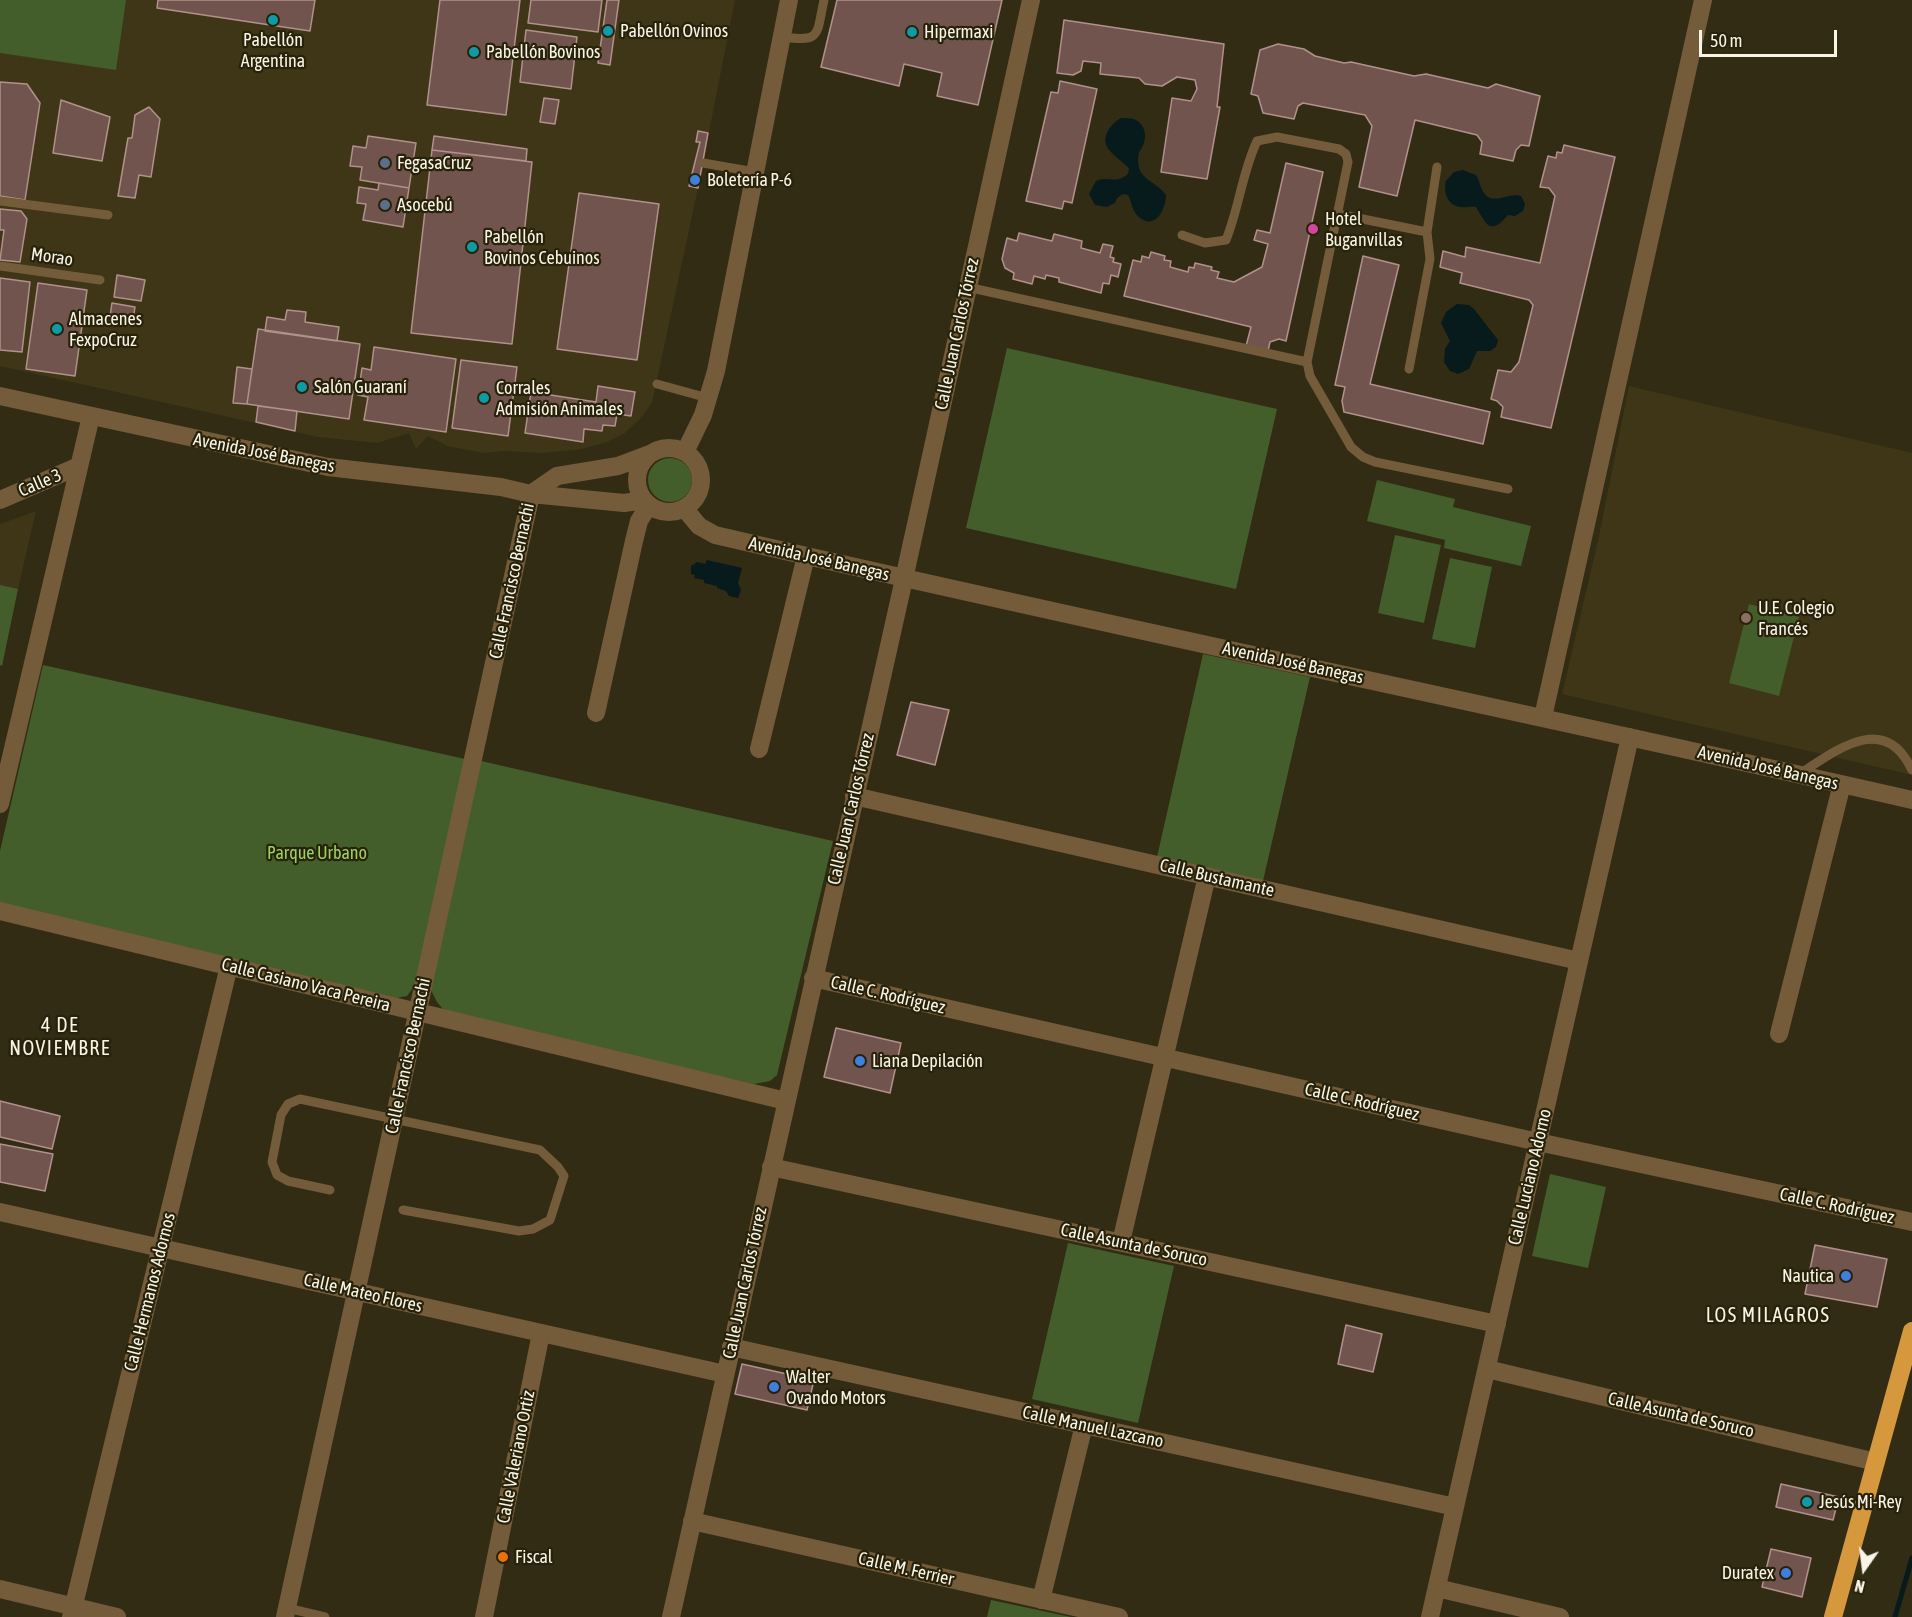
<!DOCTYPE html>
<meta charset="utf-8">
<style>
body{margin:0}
#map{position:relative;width:1912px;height:1617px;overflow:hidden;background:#322c14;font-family:"Asap Condensed",sans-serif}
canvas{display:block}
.north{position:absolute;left:1834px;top:1539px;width:60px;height:60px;-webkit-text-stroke:4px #28220a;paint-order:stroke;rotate:194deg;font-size:16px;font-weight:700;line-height:24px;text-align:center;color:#f8f5e6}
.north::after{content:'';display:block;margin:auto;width:21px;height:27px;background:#f8f5e6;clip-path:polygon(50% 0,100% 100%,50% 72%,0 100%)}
.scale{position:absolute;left:1699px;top:30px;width:138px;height:27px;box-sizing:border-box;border:3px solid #f8f5e6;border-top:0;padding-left:8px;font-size:18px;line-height:21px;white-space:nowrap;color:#f8f5e6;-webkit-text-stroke:4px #28220a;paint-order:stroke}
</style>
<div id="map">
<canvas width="1912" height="1617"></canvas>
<div class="north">N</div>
<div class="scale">50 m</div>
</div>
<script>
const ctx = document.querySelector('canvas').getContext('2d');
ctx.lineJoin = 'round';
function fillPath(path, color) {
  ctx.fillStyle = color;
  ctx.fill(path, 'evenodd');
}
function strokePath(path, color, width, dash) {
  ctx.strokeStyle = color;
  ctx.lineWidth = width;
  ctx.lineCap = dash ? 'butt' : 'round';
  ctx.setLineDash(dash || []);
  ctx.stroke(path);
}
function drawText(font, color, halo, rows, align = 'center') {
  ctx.font = font + ' "Asap Condensed",sans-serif';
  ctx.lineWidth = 4.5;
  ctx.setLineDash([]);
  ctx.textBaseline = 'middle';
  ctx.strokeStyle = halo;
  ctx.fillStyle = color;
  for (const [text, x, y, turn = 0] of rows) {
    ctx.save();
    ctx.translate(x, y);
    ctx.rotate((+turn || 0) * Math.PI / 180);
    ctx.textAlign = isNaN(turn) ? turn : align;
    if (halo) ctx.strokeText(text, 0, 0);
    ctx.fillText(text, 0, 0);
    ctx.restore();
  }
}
const built = new Path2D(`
 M0 0H735L698 188 652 403 640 419 625 433 607 442 582 449 543 453 504 451 484 453 447 446 428 436 416 449 409 433 377 443 318 437 0 366Z
 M1629 386 1912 453V775L1562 694 1598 541Z
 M36 511 0 666V524Z`);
const green = new Path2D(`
 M0 0H126L116 70 0 53Z
 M1007 348 1277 409 1236 589 966 528Z
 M648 480a22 22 0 1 1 44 0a22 22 0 1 1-44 0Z
 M1377 480 1455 499 1453 507 1531 526 1521 566 1444 548 1445 540 1367 521Z
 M1395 535 1441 545 1424 623 1378 613Z
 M1450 558 1492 567 1475 648 1432 639Z
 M0 585 18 589 2 666 0 665Z
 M1749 604 1799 617 1779 696 1729 683Z
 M1203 654 1310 677 1263 881 1157 857Z
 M43 665 465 759 415 985 407 996 397 998 0 906V851Z
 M481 761 833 841 777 1075 770 1081 754 1084 447 1014 437 1002 431 990Z
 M1550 1174 1606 1187 1588 1268 1532 1256Z
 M1068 1243 1174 1266 1138 1423 1032 1399Z
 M991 1600 1071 1617H987Z`);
const water = new Path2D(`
 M1121 118C1125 118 1132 118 1136 120 1148 127 1147 143 1139 152 1133 180 1155 179 1166 195 1166 209 1155 231 1139 217 1132 211 1132 203 1128 195L1123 194 1117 198 1115 203 1107 207 1095 205 1089 194 1096 181C1109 175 1115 185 1128 174L1129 168C1123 162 1115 157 1110 151 1099 139 1110 124 1121 118Z
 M1463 170 1476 175C1480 181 1480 188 1484 193 1493 206 1509 192 1521 196L1525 204 1523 211 1515 216 1508 215C1489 237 1486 223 1476 207 1470 206 1467 208 1461 207 1448 206 1443 193 1446 181L1454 172Z
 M1457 304 1469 305 1474 309 1498 340 1496 347 1490 351H1477L1469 369 1458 374 1450 371 1444 362 1445 349 1450 341 1441 323 1446 312Z
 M707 560 742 568 738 583 741 590 738 598 729 596 726 591 717 588V586L704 583V580L694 578 695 575 691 574V566L697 562 705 564Z`);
const stream = new Path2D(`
 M1895 1617 1912 1558`);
const building = new Path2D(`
 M158 0H315L310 31 157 8Z
 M440 0H520L506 115 427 105Z
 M531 0H602L598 32 528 23Z
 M607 0H619L610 65 598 63Z
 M837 0H1002L978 105 937 96 942 73 904 64 899 86 821 67Z
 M1064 20 1224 44 1217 107H1220L1207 179 1161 172 1172 98 1191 101 1197 89 1195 80 1177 77 1162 86 1145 84 1139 78 1100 74 1101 63 1083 61 1081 71 1073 75 1057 73Z
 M526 30 577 37 571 89 520 82Z
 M1278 44 1304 49 1315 56 1344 63 1351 62 1414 76 1426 74 1488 88 1496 84 1540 96 1529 146 1521 145 1516 150 1513 161 1480 154 1482 142 1477 135 1415 120 1397 196 1359 187 1372 126 1365 115 1303 103 1298 106 1294 119 1263 113 1258 96 1251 94 1260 50Z
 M1060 81 1097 89 1072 203 1064 201 1062 209 1026 201 1051 92 1058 93Z
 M0 82 27 84 40 103 25 200 0 196Z
 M544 98 559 100 555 124 540 122Z
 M61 100 110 117 102 161 53 153Z
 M149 107 160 119 151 177 139 175 135 198 118 196 128 138H132L135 115Z
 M698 131 708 133 698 188 689 186 700 142H696Z
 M368 136 416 143 409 188 360 180 362 167 350 166 353 146 366 148Z
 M434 136 527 149 526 161 432 150Z
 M1564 145 1615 157 1551 428 1501 417 1503 407 1497 401 1491 399 1498 370 1511 372 1519 362 1533 305 1529 300 1460 283 1462 273 1440 267 1443 251 1465 257 1466 247 1540 263 1555 196 1549 188 1540 187 1548 156 1556 158 1557 152 1562 153Z
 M432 150 532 162 512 344 411 333Z
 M1286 163 1323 172 1286 341 1279 339 1270 342 1268 351 1246 346 1251 327 1124 296 1133 260 1141 262 1142 256 1149 258 1151 252 1165 256 1164 260 1171 261 1170 267 1188 272 1189 267 1194 268 1195 263 1212 267 1211 270 1219 272 1217 278 1234 282 1262 267 1268 244 1254 240 1257 230 1270 233Z
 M379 183 409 188 403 227 363 220 366 204 357 203 359 187 378 190Z
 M579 193 659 204 637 360 557 349Z
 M0 209 21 211 27 219 20 262 0 260 4 230H0Z
 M1019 233 1052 241 1054 234 1082 241 1081 248 1100 253 1103 244 1113 246 1110 257 1114 258 1113 262 1121 264 1118 277 1111 275 1109 284 1103 283 1101 293 1059 282V278L1046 275 1045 279 1034 276 1032 284 1013 279 1014 273 1005 268 1002 259 1007 238 1017 241Z
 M1363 256 1399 265 1370 384 1490 412 1483 444 1344 412 1342 401 1345 387 1335 385Z
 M117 275 145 280 141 301 114 297Z
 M0 278 30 282 22 352 0 350Z
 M38 283 87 290 75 376 26 369Z
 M112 303 135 307 132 326 109 322Z
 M287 310 306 312 305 322 339 327 337 341 265 331 267 317 285 320Z
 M258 329 360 344 349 419 247 404Z
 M374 347 456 359 446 432 364 420 368 397 358 395 362 368 371 370Z
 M461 360 517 367 508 436 452 428Z
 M237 367 252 369 247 404 233 403Z
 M598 386 635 392 631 416 617 414 615 426 603 425 602 431 584 429 583 442 525 433 531 392 596 402Z
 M258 406 297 411 295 431 256 422Z
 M911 702 949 710 935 765 897 755Z
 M836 1028 901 1043 890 1093 824 1077Z
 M0 1101 60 1116 52 1149 0 1137Z
 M0 1144 53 1154 45 1191 0 1182Z
 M1815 1245 1887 1259 1877 1307 1805 1294Z
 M1346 1325 1382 1334 1373 1372 1338 1364Z
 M742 1364 814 1380 807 1410 735 1394Z
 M1781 1484 1839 1497 1833 1520 1776 1507Z
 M1771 1549 1811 1558 1802 1597 1762 1587Z`);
const lane = new Path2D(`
 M782 37C822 42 816 36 824 0
 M703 163 755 172
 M0 201 108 215
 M1338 214 1427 232 1430 259 1409 369
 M1427 232 1437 167
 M0 266 100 280
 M967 287 1307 362 1348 162 1346 154 1339 149 1277 137 1257 141C1242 173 1239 208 1226 240L1205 243 1182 235
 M1307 362 1310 376 1351 447 1363 457 1375 462 1508 489
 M657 384 708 398
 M1801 773C1838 749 1885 712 1912 770
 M330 1190 288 1181 277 1175 272 1162 281 1115 288 1104 300 1099 540 1150 558 1167 564 1176 550 1220 533 1229 519 1231 403 1210
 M287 1608 325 1617`);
const street = new Path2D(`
 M0 396 328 467 501 487 531 494 624 503 644 500
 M637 480a32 32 0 1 1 64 0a32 32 0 1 1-64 0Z
 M685 452 703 415 716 371 789 0
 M531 494 557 476 618 466 650 454
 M0 500 79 466
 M684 508 699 526 715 535C1113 627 1514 710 1912 800
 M596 713 634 541 639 521 649 505
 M1543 717 1703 0
 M759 749 806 556
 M854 796 1579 961
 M0 804 91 416
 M0 911 786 1101
 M813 978 1538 1142 1912 1222
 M1779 1034 1842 784
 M771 1167 1497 1324
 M0 1212 725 1374
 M1121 1242 1207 876
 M731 1347 1455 1507
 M1487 1369 1876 1462
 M692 1521 1119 1617
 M1437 1588 1560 1617
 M0 1589 117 1617
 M1041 1600 1084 1425
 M71 1617 229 966
 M285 1617 531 494
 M484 1617 541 1333
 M671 1617 904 579 1031 0
 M1430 1617 1630 737`);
const highway = new Path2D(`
 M1833 1617 1912 1331`);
const markers = [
 [273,20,6,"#0f9aa8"],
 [608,31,6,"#0f9aa8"],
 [912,32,6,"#0f9aa8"],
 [474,52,6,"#0f9aa8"],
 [385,163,6,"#5c6f8a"],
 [695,180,6,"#3f7fe0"],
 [385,205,6,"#5c6f8a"],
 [1313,229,6,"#d1479c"],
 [472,247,6,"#0f9aa8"],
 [57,329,6,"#0f9aa8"],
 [302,387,6,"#0f9aa8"],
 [484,398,6,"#0f9aa8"],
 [1746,618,6,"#8d6e63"],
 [860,1061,6,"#3f7fe0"],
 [1846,1276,6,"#3f7fe0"],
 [774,1387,6,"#3f7fe0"],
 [1807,1502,6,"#0f9aa8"],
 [503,1557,6,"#e8710a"],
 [1786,1573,6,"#3f7fe0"]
];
const poiNames = [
 ["Pabellón Ovinos",620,31],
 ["Hipermaxi",924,32],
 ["Pabellón",273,40,"center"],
 ["Argentina",273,61,"center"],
 ["Pabellón Bovinos",486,52],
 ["FegasaCruz",397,163],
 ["Boletería P-6",707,180],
 ["Asocebú",397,205],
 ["Hotel",1325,219],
 ["Buganvillas",1325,240],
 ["Pabellón",484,237],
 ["Bovinos Cebuinos",484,258],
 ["Almacenes",69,319],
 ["FexpoCruz",69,340],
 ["Salón Guaraní",314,387],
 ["Corrales",496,388],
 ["Admisión Animales",496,409],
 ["U.E. Colegio",1758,608],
 ["Francés",1758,629],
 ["Liana Depilación",872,1061],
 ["Nautica",1834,1276,"right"],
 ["Walter",786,1377],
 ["Ovando Motors",786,1398],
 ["Jesús Mi-Rey",1819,1502],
 ["Fiscal",515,1557],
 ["Duratex",1774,1573,"right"]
];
const streetNames = [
 ["Morao",52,257,8],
 ["Calle Juan Carlos Tórrez",957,334,-78],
 ["Avenida José Banegas",264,453,11],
 ["Calle 3",40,483,-23],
 ["Avenida José Banegas",819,559,13],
 ["Calle Francisco Bernachi",512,581,-78],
 ["Avenida José Banegas",1293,663,12],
 ["Avenida José Banegas",1768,768,13],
 ["Calle Juan Carlos Tórrez",851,809,-77],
 ["Calle Bustamante",1217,878,13],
 ["Calle Casiano Vaca Pereira",306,985,14],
 ["Calle C. Rodríguez",888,995,13],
 ["Calle Francisco Bernachi",408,1056,-78],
 ["Calle C. Rodríguez",1362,1102,13],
 ["Calle Luciano Adorno",1530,1177,-77],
 ["Calle C. Rodríguez",1837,1206,12],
 ["Calle Asunta de Soruco",1134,1245,12],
 ["Calle Juan Carlos Tórrez",745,1283,-78],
 ["Calle Hermanos Adornos",150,1292,-76],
 ["Calle Mateo Flores",363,1293,13],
 ["Calle Asunta de Soruco",1681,1415,13],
 ["Calle Manuel Lazcano",1093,1427,12],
 ["Calle Valeriano Ortiz",516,1457,-79],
 ["Calle M. Ferrier",906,1569,13]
];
const parkNames = [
 ["Parque Urbano",317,853]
];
const neighbourhoodNames = [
 ["4 DE",60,1026],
 ["NOVIEMBRE",60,1049],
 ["LOS MILAGROS",1768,1316]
];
fillPath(built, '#3e3616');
fillPath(green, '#435e2a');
fillPath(water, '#071a1c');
strokePath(stream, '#071a1c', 5);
fillPath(building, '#72544f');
strokePath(building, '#b1918b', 1.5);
strokePath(lane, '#745b3a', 9);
strokePath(street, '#745b3a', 18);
strokePath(highway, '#d5983c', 18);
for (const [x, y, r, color] of markers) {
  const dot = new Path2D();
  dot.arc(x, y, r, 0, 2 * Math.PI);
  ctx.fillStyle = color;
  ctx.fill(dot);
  strokePath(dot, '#28220a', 2);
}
drawText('18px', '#f8f5e6', '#28220a', poiNames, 'left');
drawText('18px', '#f8f5e6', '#28220a', streetNames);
drawText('18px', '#98d361', '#28220a', parkNames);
ctx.letterSpacing = '1.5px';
drawText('20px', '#f8f5e6', '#28220a', neighbourhoodNames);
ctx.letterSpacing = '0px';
</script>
